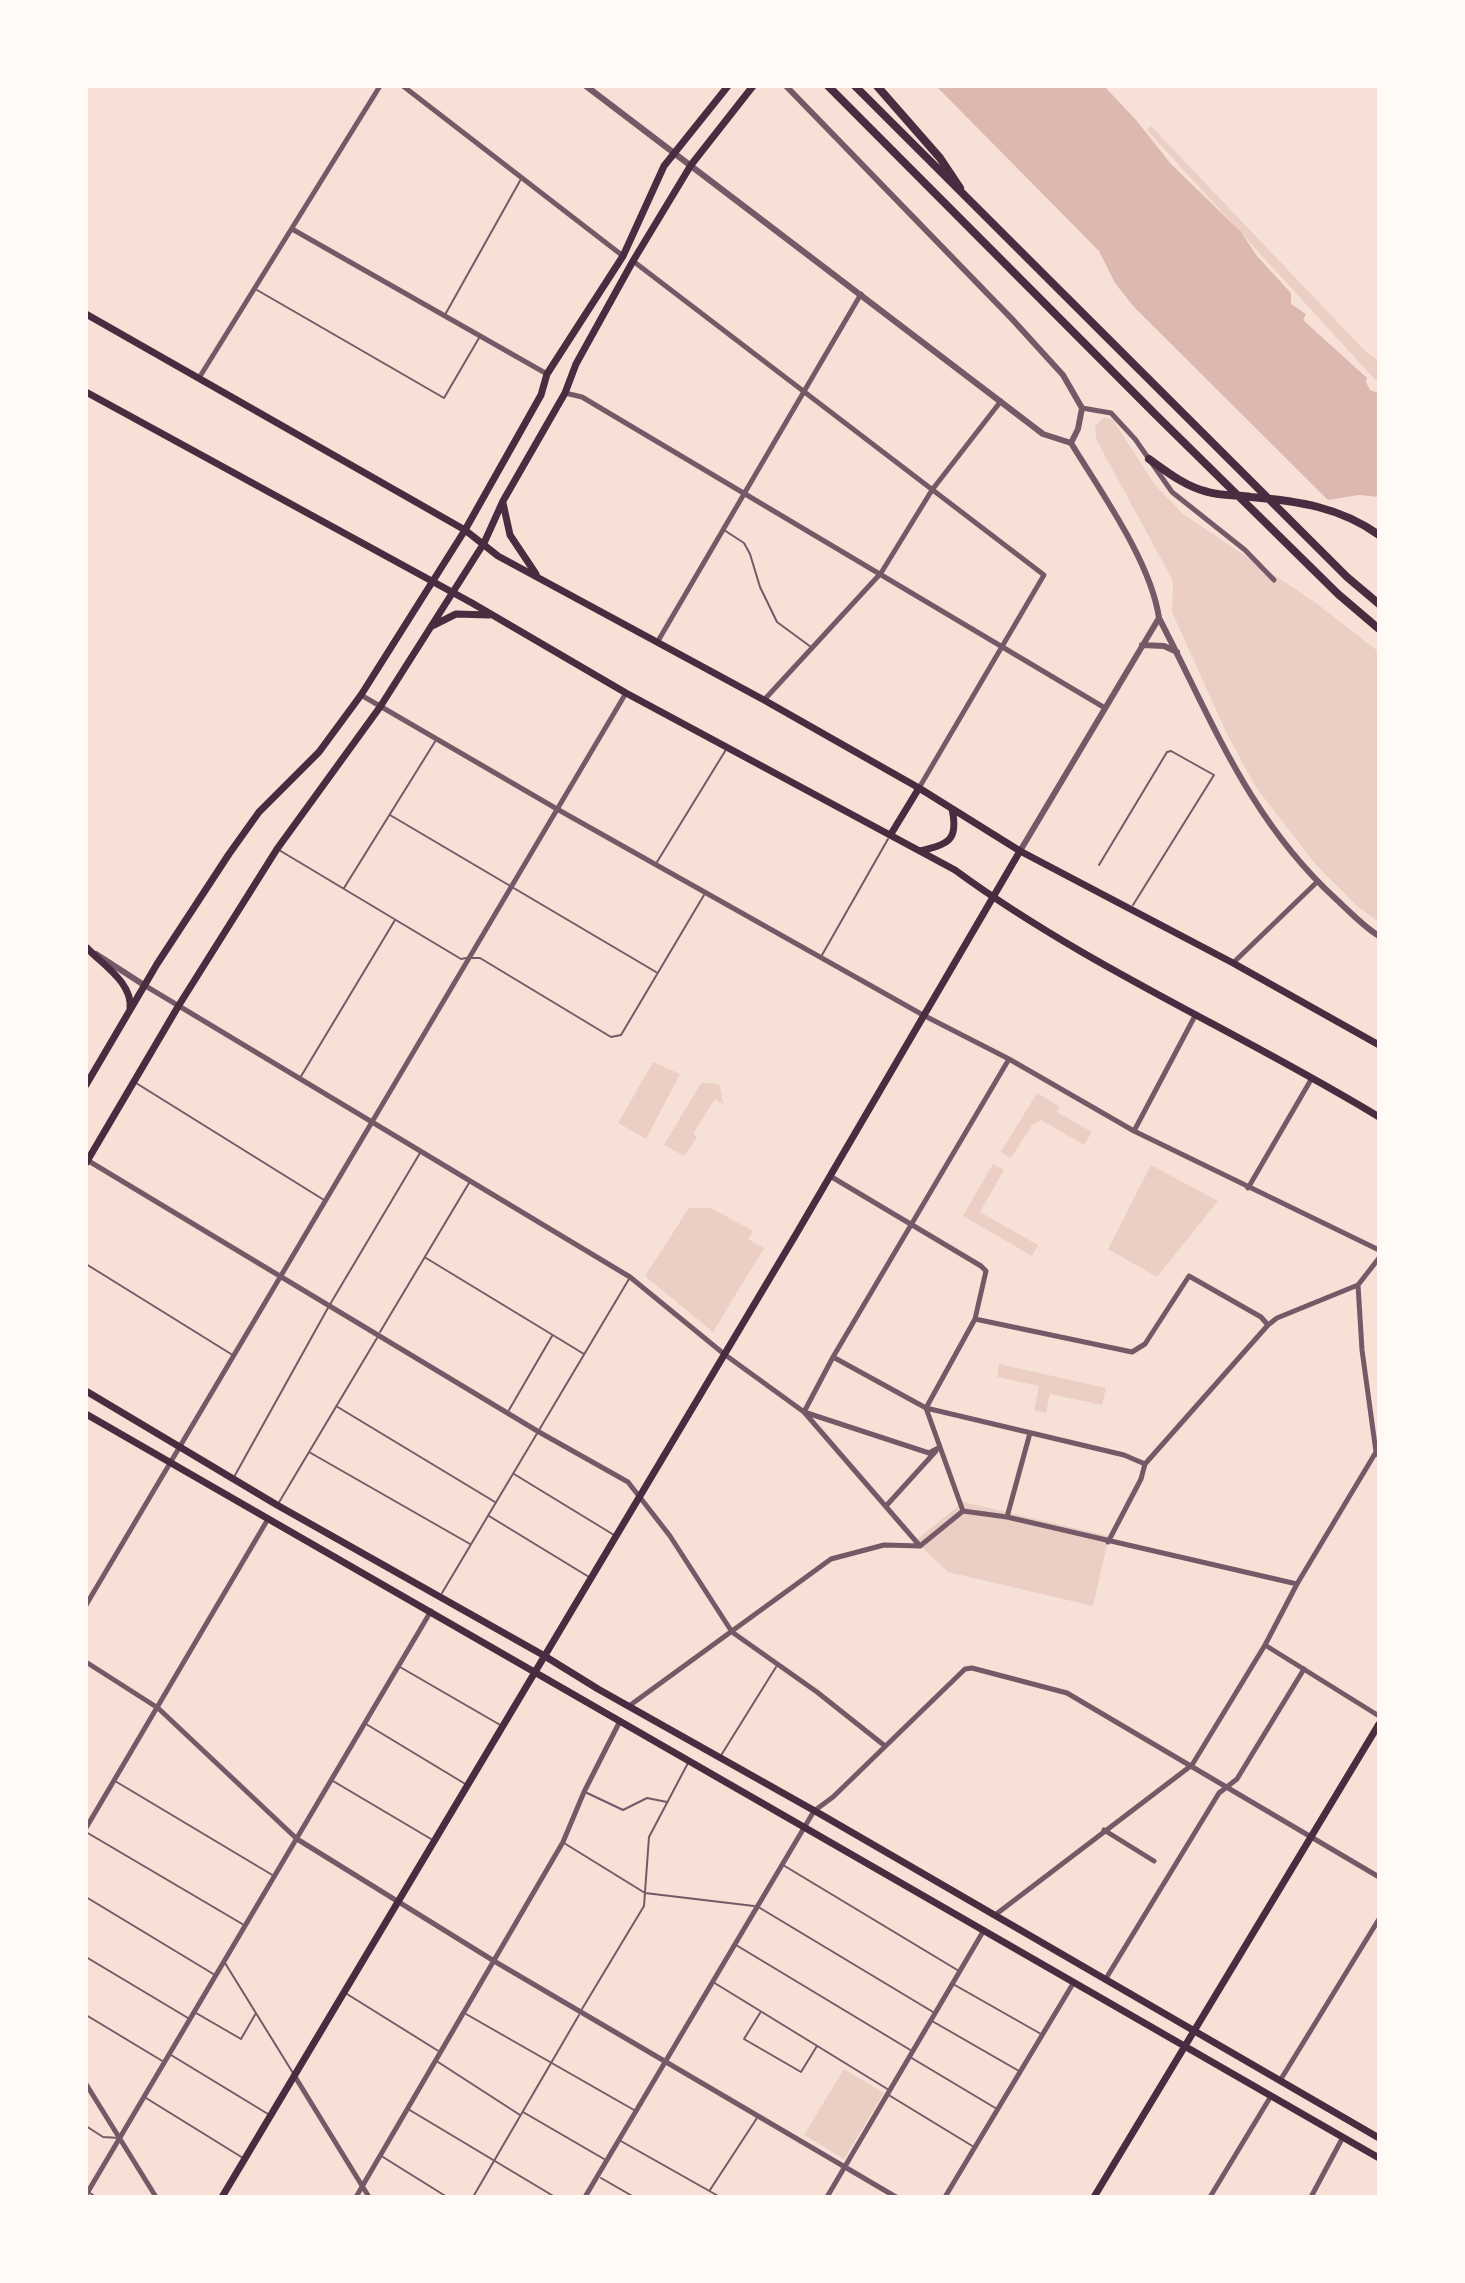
<!DOCTYPE html>
<style>
body{margin:0}
#map{position:relative;width:1465px;height:2283px;overflow:hidden;background:#f7e1d7;font-family:Karla,sans-serif}
canvas{display:block}
.frame{position:absolute;inset:0;border:88px solid #fffaf5;pointer-events:none}
</style>
<div id="map">
<canvas width="1465" height="2283"></canvas>
<div class="frame"></div>
</div>
<script>
const ctx = document.querySelector('canvas').getContext('2d');
ctx.lineJoin = 'round';
function fillPath(path, color) {
  ctx.fillStyle = color;
  ctx.fill(path, 'evenodd');
}
function strokePath(path, color, width, dash) {
  ctx.strokeStyle = color;
  ctx.lineWidth = width;
  ctx.lineCap = dash ? 'butt' : 'round';
  ctx.setLineDash(dash || []);
  ctx.stroke(path);
}
const green = new Path2D(`
 M1151 126 1366 352 1379 361V384L1147 130Z
 M1105 417 1113 420 1155 485 1183 514 1316 603 1379 652V922L1357 906 1316 865 1255 786 1226 732 1172 612 1173 581 1096 439 1095 426Z
 M653 1062 680 1074 646 1139 618 1123Z
 M701 1083H715L720 1086 723 1104 715 1099 693 1134 697 1137 684 1156 664 1145Z
 M1037 1093 1060 1107 1057 1112 1092 1132 1084 1145 1041 1120 1032 1125 1011 1158 1001 1152Z
 M993 1164 1004 1170 980 1212 1038 1245 1032 1256 963 1216Z
 M1151 1165 1218 1201 1157 1277 1108 1249Z
 M689 1208H711L753 1231 748 1239 764 1248 713 1332 645 1276Z
 M999 1364 1106 1388 1102 1405 1050 1394 1046 1413 1034 1410 1039 1386 997 1377Z
 M963 1502 1109 1536 1093 1606 948 1572 915 1541Z
 M844 2069 884 2093 844 2159 804 2135Z`);
const water = new Path2D(`
 M936 86H1104L1136 120 1171 164 1241 232 1257 256 1291 293V304L1306 314 1303 320 1367 378 1366 382 1370 390 1379 393V497L1359 495 1328 500 1134 307 1115 283 1099 251Z`);
const service = new Path2D(`
 M257 290 444 398 479 338
 M446 313 521 179
 M724 530 744 543 750 554 760 587 777 622 811 647
 M390 815 656 972
 M279 850 461 959 466 958
 M657 862 727 748
 M1099 865 1167 752 1171 751 1214 775 1133 905
 M344 888 436 740
 M822 955 888 839
 M472 958H480L611 1037 621 1035 704 895
 M300 1078 395 920
 M136 1083 324 1200
 M426 1258 584 1354
 M86 1264 231 1354
 M380 1332 469 1183
 M336 1406 495 1502
 M509 1410 552 1336
 M309 1452 470 1544
 M514 1474 614 1535
 M234 1477 329 1306 420 1153
 M278 1504 377 1338
 M489 1516 589 1577
 M442 1593 629 1279
 M400 1667 502 1726
 M366 1724 467 1785
 M720 1757 776 1667
 M115 1781 274 1876
 M333 1781 431 1839
 M585 1792 623 1810 647 1798 667 1802
 M86 1832 244 1925
 M564 1843 645 1893 754 1906
 M783 1865 959 1971
 M86 1897 215 1975
 M760 1908 933 2012
 M736 1945 912 2051
 M86 1957 188 2018
 M225 1963 293 2073
 M713 1982 889 2090
 M953 1984 1041 2034
 M347 1994 440 2052
 M582 2009 644 1906 649 1837 688 1763
 M196 2013 241 2039 256 2013
 M760 2013 744 2039 801 2072 817 2046
 M466 2014 634 2110
 M86 2015 164 2062
 M932 2021 1019 2071
 M171 2055 268 2114
 M910 2057 997 2109
 M438 2062 520 2115
 M887 2094 974 2147
 M146 2098 243 2158
 M408 2109 555 2197
 M523 2112 604 2159
 M86 2126 103 2137 119 2138
 M619 2140 720 2197
 M383 2157 447 2197
 M601 2178 634 2197
 M710 2190 757 2118
 M90 2193 96 2197
 M473 2197 579 2015`);
const minor = new Path2D(`
 M403 86 623 256
 M292 229 547 374
 M633 261 1044 575 919 788
 M199 378 380 86
 M565 393 582 397 1105 708
 M1082 408 1111 413 1135 439 1172 492 1245 550 1274 580
 M658 641 861 294
 M361 695 557 809 923 1015 1009 1059 1134 1131 1379 1250
 M764 700 881 573 932 490 1001 401
 M1233 963 1317 882
 M144 985 630 1277 724 1354 804 1412 920 1546
 M1134 1131 1196 1014
 M87 1160 539 1432 628 1482 670 1536 732 1632 817 1692 885 1746
 M830 1176 981 1266 986 1271 975 1319 926 1408 963 1511
 M1248 1188 1312 1078
 M1358 1285 1362 1350 1376 1452 1379 1456
 M975 1319 1132 1352 1145 1344 1189 1276 1261 1317 1268 1325
 M833 1357 926 1408 1124 1455 1145 1464
 M940 1447 929 1453 804 1412 833 1357 1009 1059
 M886 1506 936 1451
 M1007 1517 1030 1433
 M1108 1542 1141 1479 1145 1464 1268 1325 1277 1318 1358 1285 1379 1258
 M86 1605 626 693
 M1265 1645 1379 1716
 M86 1662 158 1708 297 1839 494 1961 896 2197
 M629 1706 831 1559 884 1545 920 1546 963 1511 1007 1517 1297 1584
 M86 1828 268 1519
 M1104 1830 1154 1861
 M995 1915 1192 1765 1265 1645 1297 1584 1376 1452
 M1105 1980 1219 1793 1237 1779 1304 1669
 M294 2075 369 2197
 M1281 2079 1379 1919
 M86 2084 156 2197
 M86 2195 431 1611
 M356 2197 563 1842 584 1792 620 1721
 M585 2197 814 1811 833 1797 965 1669 972 1668 1067 1693 1379 1877
 M827 2197 984 1930
 M945 2197 1074 1982
 M1210 2197 1271 2096
 M1311 2197 1343 2137`);
const tertiary = new Path2D(`
 M586 86 1043 434 1071 443
 M786 86 1012 319 1063 375 1082 408 1078 429 1071 443
 M1071 443C1101 492 1151 562 1159 618 1213 722 1249 820 1337 900 1350 912 1364 927 1379 936
 M1142 645 1164 646 1177 652
 M1020 851 1159 618
 M96 954 144 985`);
const secondary = new Path2D(`
 M86 1391 277 1505 543 1655 598 1689 822 1815 1379 2138
 M86 1414 1379 2158
 M222 2197 795 1236 1020 851
 M1094 2197 1379 1724`);
const primary = new Path2D(`
 M86 314 465 530 498 556 764 700 919 788 1020 851 1233 963 1379 1045
 M86 392 472 603 626 693 955 870C1087 967 1240 1032 1379 1117
 M503 503 510 535 536 574
 M432 626 456 614 489 615
 M891 834 919 788
 M920 851C948 844 959 841 952 809
 M87 948C103 965 133 983 130 1009
 M86 1085 157 964 229 854 259 812 319 752 361 695 465 530 541 395 547 374 623 256 664 166 728 86
 M86 1163 179 1005 277 849 380 707 484 543 503 501 565 393 576 364 633 261 691 165 753 86`);
const trunk = new Path2D(`
 M828 86 1155 414 1338 594 1379 629
 M855 86 1347 577 1379 604
 M877 86 940 158 960 188
 M1149 459C1167 472 1186 487 1208 492 1221 496 1237 495 1251 497 1298 501 1340 507 1379 535`);
fillPath(green, '#ebcfc5');
fillPath(water, '#dcb8b0');
strokePath(service, '#755966', 2);
strokePath(minor, '#755966', 5);
strokePath(tertiary, '#755966', 6);
strokePath(secondary, '#4a2c40', 7);
strokePath(primary, '#4a2c40', 7);
strokePath(trunk, '#4a2c40', 8);
</script>
